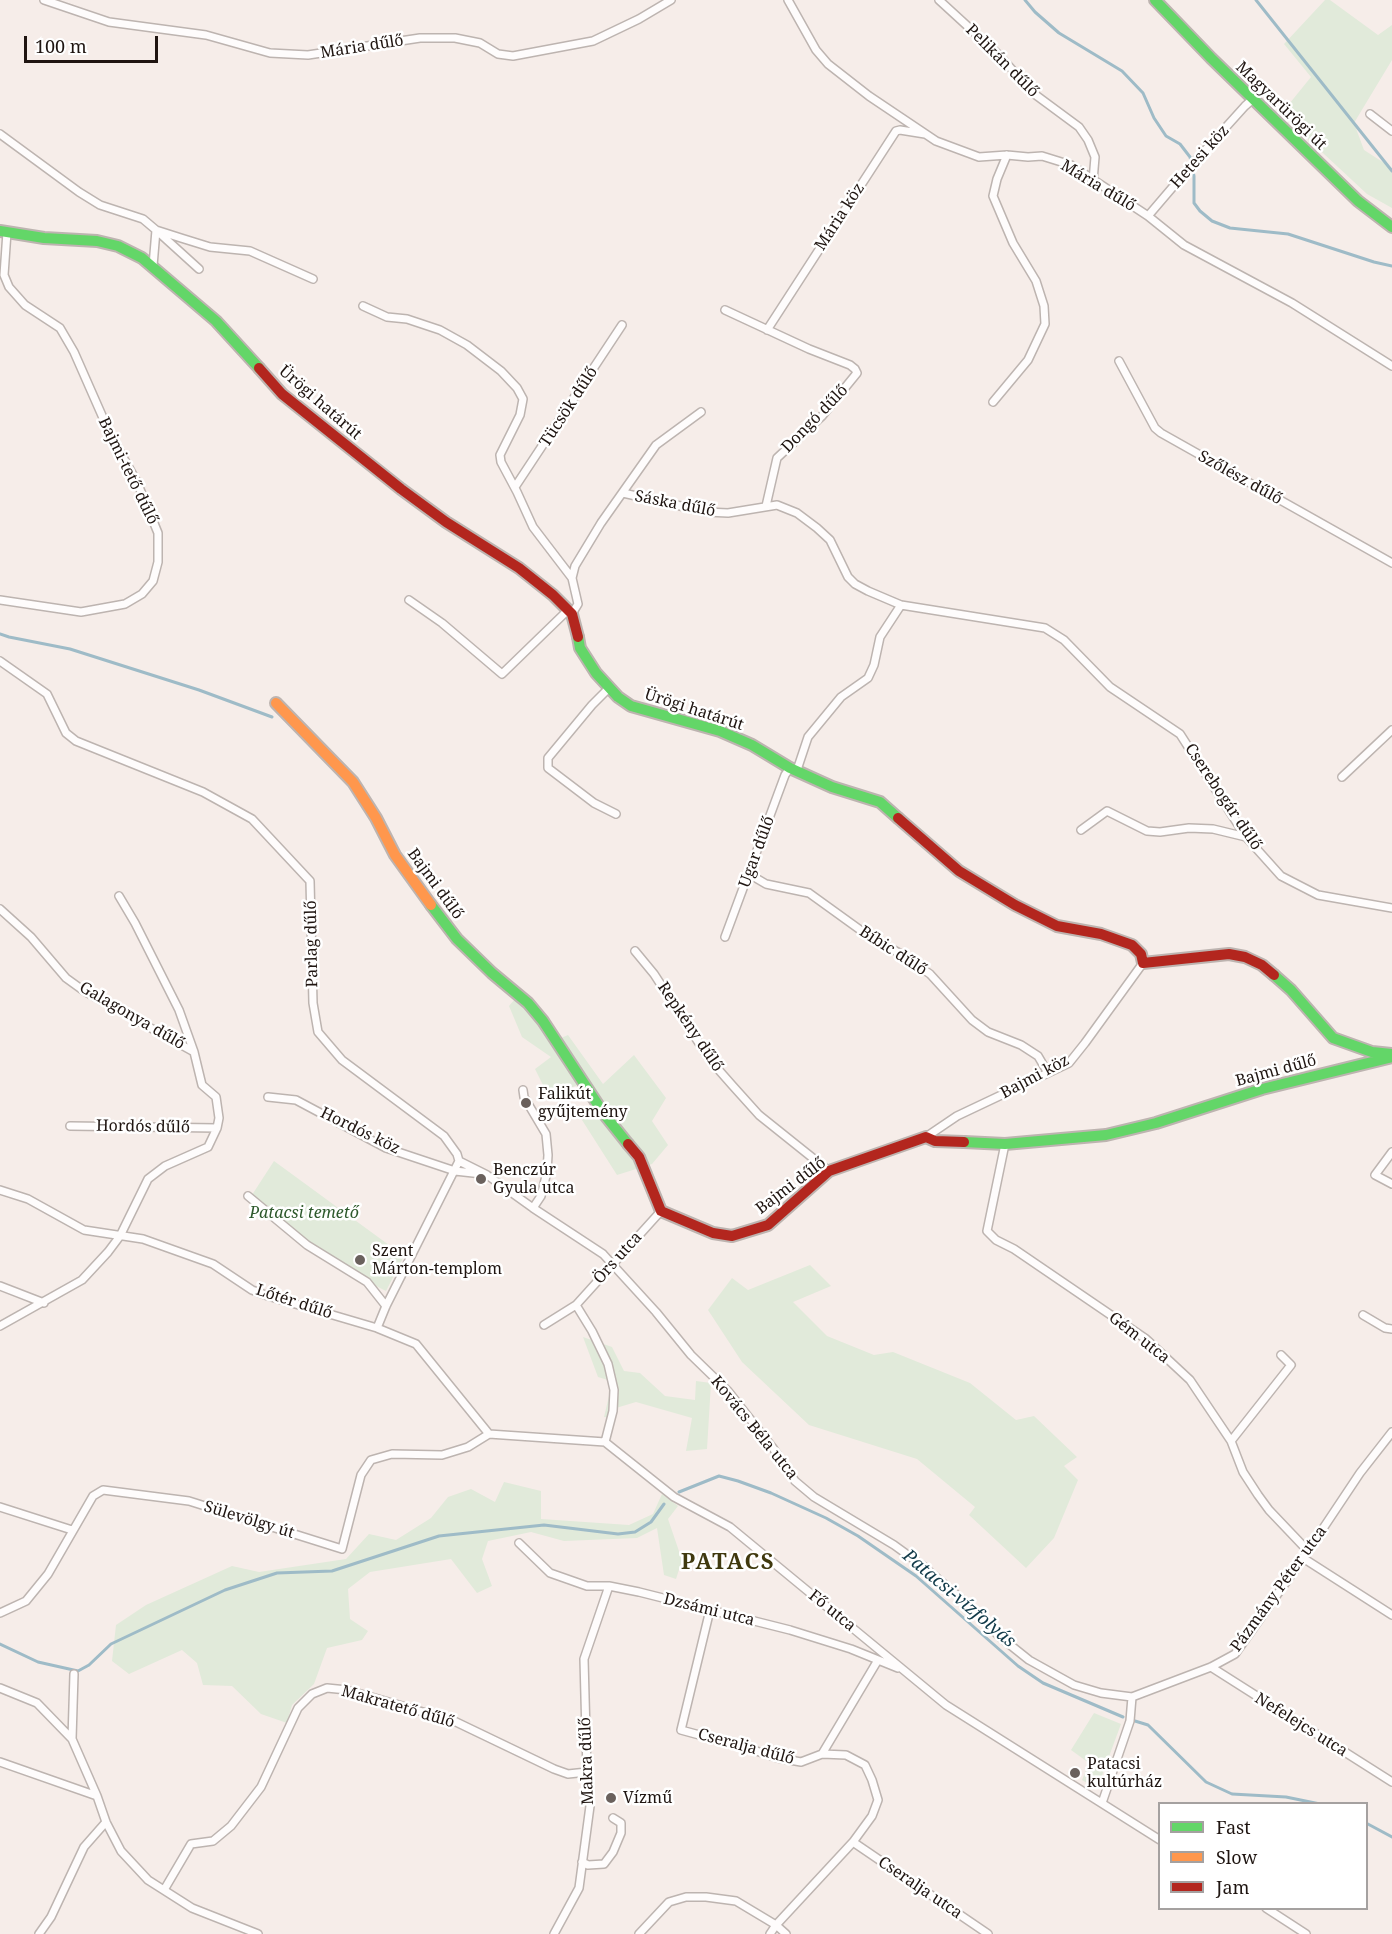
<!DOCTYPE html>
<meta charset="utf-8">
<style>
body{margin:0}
#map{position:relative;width:1392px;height:1934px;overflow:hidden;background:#f6ede9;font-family:"Noto Serif",serif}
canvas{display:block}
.legend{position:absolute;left:1158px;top:1802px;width:210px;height:108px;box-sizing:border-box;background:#fff;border:2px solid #a5a1a0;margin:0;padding:8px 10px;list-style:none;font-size:18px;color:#1f1511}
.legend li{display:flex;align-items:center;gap:12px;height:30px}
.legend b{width:30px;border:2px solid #a5a1a0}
.scale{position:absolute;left:24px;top:36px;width:134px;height:27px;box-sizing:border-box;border:3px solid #1f1511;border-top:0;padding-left:8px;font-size:18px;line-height:21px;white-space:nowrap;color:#1f1511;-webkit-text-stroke:4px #fff;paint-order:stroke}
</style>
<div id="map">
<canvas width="1392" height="1934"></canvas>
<ul class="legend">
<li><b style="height:8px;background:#63d668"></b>Fast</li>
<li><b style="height:8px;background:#ff974d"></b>Slow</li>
<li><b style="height:8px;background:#b3261e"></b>Jam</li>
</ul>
<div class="scale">100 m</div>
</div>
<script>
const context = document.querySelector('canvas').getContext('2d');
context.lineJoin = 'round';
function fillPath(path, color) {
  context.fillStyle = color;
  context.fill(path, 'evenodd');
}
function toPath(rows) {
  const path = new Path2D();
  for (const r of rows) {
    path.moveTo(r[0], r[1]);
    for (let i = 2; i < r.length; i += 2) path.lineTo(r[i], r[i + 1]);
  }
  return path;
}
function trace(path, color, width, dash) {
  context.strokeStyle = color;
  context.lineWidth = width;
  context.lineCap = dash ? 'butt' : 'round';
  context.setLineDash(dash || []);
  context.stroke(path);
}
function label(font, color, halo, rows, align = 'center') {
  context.font = font + ' "Noto Serif",serif';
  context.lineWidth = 5;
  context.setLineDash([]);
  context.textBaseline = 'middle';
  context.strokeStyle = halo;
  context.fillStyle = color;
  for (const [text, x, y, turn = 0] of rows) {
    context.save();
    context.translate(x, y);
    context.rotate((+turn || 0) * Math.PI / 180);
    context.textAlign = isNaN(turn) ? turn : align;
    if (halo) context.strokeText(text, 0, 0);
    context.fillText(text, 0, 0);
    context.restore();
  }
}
fillPath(toPath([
 [1325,0,1330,0,1378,35,1392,25,1392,60,1354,123,1364,150,1392,168,1392,208,1367,194,1281,114,1311,77,1284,44],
 [515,999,561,1038,568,1035,603,1084,634,1055,666,1098,652,1121,668,1145,652,1164,617,1175,582,1120,596,1110,580,1084,549,1097,535,1069,551,1057,522,1037,509,1006],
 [274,1161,404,1256,386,1291,340,1268,250,1198],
 [810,1265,831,1286,793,1302,827,1336,874,1355,893,1352,970,1383,1016,1420,1034,1416,1077,1457,1064,1466,1078,1480,1054,1538,1026,1568,969,1515,975,1507,917,1459,809,1425,742,1362,708,1310,732,1278,748,1290],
 [583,1337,612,1347,624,1371,640,1373,665,1396,695,1400,696,1381,711,1383,707,1449,686,1451,692,1418,636,1402,616,1408,614,1418,604,1417,610,1392,608,1380,598,1377],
 [504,1482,541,1491,541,1519,629,1525,653,1514,662,1494,678,1506,668,1519,682,1560,676,1579,664,1575,657,1528,637,1538,564,1541,531,1532,488,1541,482,1559,492,1586,477,1593,451,1559,370,1572,348,1589,350,1619,368,1631,362,1640,327,1648,314,1684,292,1705,287,1723,261,1714,232,1686,203,1685,197,1663,182,1650,129,1674,112,1661,116,1625,146,1605,232,1566,259,1572,346,1559,369,1534,396,1540,431,1518,448,1497,471,1489,495,1502],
 [1094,1713,1121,1724,1097,1789,1082,1780,1089,1763,1071,1750]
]), '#e1eada');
trace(toPath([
 [1025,0,1035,12,1059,33,1122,71,1143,93,1154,118,1166,136,1180,144,1190,157,1194,176,1194,203,1200,211,1212,221,1230,228,1288,234,1374,262,1392,266],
 [1256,0,1392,171],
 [0,634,9,637,70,649,199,690,272,717],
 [679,1492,719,1476,738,1481,771,1493,826,1518,858,1536,916,1576,1018,1666,1043,1683,1123,1717],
 [0,1644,38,1662,78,1671,89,1665,111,1644,225,1590,277,1573,332,1571,439,1536,544,1525,618,1534,635,1532,651,1522,664,1504],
 [1135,1721,1148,1725,1206,1782,1232,1794,1286,1797,1320,1804],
 [1366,1823,1392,1837]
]), '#9ebbc7', 3);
const street = toPath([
 [44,0,109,22,206,35,270,53,308,55,420,38,455,38,480,43,498,54,513,56,593,41,639,19,671,0],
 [788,0,816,50,828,64,869,96,936,141,979,157,1007,155,1028,157,1042,156,1071,165,1148,216,1184,245,1292,303,1392,366],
 [939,0,999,55,1033,93,1079,127,1088,140,1095,157,1093,181],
 [1370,114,1392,131],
 [0,134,79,192,100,205,143,219,156,230,181,238,210,247,250,251,313,279],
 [1148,216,1189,168,1245,106,1253,99],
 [153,266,156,230,199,269],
 [363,306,387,317,407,319,440,330,467,345,501,371,517,388,523,399,520,415,500,455,501,462,517,492,533,527,572,578,578,604,572,614],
 [725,310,809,349,850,365,855,369,857,373,822,416,777,458,766,506],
 [767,330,896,131,900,130,925,134],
 [1119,361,1155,428,1161,433,1392,563],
 [993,402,1028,360,1045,324,1044,306,1036,281,1013,243,993,196,997,179,1007,155],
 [515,487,622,325],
 [623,493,707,512,728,513,777,505,797,513,817,528,830,540,848,577,855,584,868,591,901,605,1045,628,1064,640,1110,687,1180,734,1246,837,1281,876,1318,895,1392,908],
 [572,578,575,566,601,523,656,445,701,412],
 [0,600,81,612,125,604,142,594,153,581,158,562,158,533,137,482,111,436,74,352,60,328,25,305,9,287,4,275,7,232],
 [409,600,442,623,502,674,567,611],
 [0,661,47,694,66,733,76,741,203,792,252,819,310,881,313,1003,318,1032,342,1060,444,1136,457,1154,459,1161,386,1306,377,1328],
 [609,688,592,705,548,758,548,768,594,803,616,814],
 [797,770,808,737,841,697,868,678,874,665,880,637,901,605],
 [1342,777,1392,730],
 [1081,830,1107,811,1147,831,1160,832,1189,828,1213,829,1246,837],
 [749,874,766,884,809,893,870,937,901,954,930,974,972,1020,988,1032,1021,1045,1038,1056,1048,1073],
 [119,896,135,923,179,1010,194,1052],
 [0,909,31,937,66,978,84,991,194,1052,202,1085,216,1097,219,1118,217,1128,208,1147,165,1166,148,1179,120,1236,108,1252,82,1280,0,1326],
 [725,937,785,775,790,768],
 [635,951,654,974,710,1060,732,1085,759,1115,829,1171],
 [523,1090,524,1097,546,1134,548,1155,547,1172,541,1196,533,1208],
 [268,1097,296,1100,386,1148,455,1171,482,1174],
 [70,1126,217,1128],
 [926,1137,957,1116,1069,1063,1085,1043,1143,963],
 [1005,1144,987,1231,996,1240,1014,1249,1146,1339,1190,1380,1231,1441,1243,1472,1258,1495,1269,1510,1308,1551],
 [1392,1152,1375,1175,1392,1184],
 [459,1161,487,1175,533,1208,603,1254,656,1312,691,1355,728,1391,773,1448,795,1481,814,1497,894,1545,923,1566,972,1608,999,1636,1029,1660,1074,1685,1101,1693,1132,1697,1211,1667,1235,1654,1308,1551,1360,1473,1392,1432],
 [0,1190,28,1199,84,1230,143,1239,213,1264,252,1290,268,1296,377,1328,416,1344,489,1434],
 [248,1196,307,1245,367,1282,386,1306],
 [0,1286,44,1303],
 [576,1305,592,1331,608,1364,614,1390,613,1411,605,1442],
 [1363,1315,1385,1328,1392,1329],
 [544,1325,576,1305,661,1211],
 [489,1434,605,1442,674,1497,730,1527,946,1705,1160,1840],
 [1231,1441,1291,1365,1281,1355],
 [0,1507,72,1530],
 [519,1543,550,1573,587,1586,609,1586,639,1592,790,1630,851,1649,898,1668],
 [1303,1558,1392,1615],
 [710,1610,681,1730,747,1748,778,1758,801,1762,822,1754,846,1755,865,1765,872,1780,878,1800,872,1816,853,1842,776,1925,770,1934],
 [0,1613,26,1601,48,1574,93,1496,103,1490,189,1501,342,1549,361,1475,371,1460,392,1454,442,1455,468,1447,489,1434],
 [1211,1667,1392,1782],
 [74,1674,72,1739,97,1796,106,1822,121,1851,148,1880,192,1908,258,1934],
 [0,1688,37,1703,72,1739],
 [822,1754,878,1660],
 [0,1762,97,1796],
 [1102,1803,1130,1721,1132,1697],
 [853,1842,988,1934],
 [582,1862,588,1865,604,1864,613,1852,621,1833,621,1823,613,1818],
 [164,1890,191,1844,213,1841,231,1826,261,1787,298,1708,312,1694,327,1688,347,1690,454,1721,554,1769,568,1774,587,1772],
 [1266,1908,1306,1934],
 [39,1934,51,1917,84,1847,106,1822],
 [554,1934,579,1888,590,1806,587,1772,584,1659,609,1586],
 [639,1934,669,1902,686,1897,706,1897,736,1901,776,1925,786,1934]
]);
const fast = toPath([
 [1155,0,1211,58,1358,201,1392,227],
 [0,231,44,238,97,241,118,246,142,258,216,321,259,368],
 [578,637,580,648,596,673,618,697,631,706,720,731,752,745,790,768,832,787,880,802,898,818],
 [431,905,457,939,492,973,528,1003,543,1021,604,1114,628,1144],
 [1274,975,1291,990,1333,1038,1372,1052,1392,1054],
 [964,1142,1005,1144,1106,1135,1156,1123,1262,1089,1392,1057]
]);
const slow = toPath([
 [276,703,353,782,376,818,395,855,431,905]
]);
const jam = toPath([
 [259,368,282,394,401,489,446,522,519,568,553,595,572,614,578,637],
 [898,818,959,871,1015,905,1057,926,1101,934,1132,945,1141,954,1143,963,1229,954,1245,957,1262,965,1274,975],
 [628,1144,639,1157,661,1211,713,1233,732,1236,768,1225,829,1171,926,1137,935,1141,964,1142]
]);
trace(street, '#bdb4b0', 10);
trace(fast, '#bdb4b0', 14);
trace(slow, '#bdb4b0', 14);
trace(jam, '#bdb4b0', 14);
trace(street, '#fefcfc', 7);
trace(fast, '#63d668', 10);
trace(slow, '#ff974d', 10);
trace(jam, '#b3261e', 10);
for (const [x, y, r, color] of [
 [526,1103,6,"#6a615d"],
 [481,1179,6,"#6a615d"],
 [360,1260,6,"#6a615d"],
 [1075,1773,6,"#6a615d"],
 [611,1798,6,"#6a615d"]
]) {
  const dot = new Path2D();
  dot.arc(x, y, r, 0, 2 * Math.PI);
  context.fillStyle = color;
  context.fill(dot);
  trace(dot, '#fff', 2);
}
label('16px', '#1f1511', '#fff', [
 ["Mária dűlő",362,47,-9],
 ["Pelikán dűlő",1002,61,45],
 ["Magyarürögi út",1281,106,44],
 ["Hetesi köz",1200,157,-48],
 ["Mária dűlő",1098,186,31],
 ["Mária köz",840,217,-57],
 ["Ürögi határút",320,403,41],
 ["Tücsök dűlő",569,407,-57],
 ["Dongó dűlő",815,419,-46],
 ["Bajmi-tető dűlő",128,471,64],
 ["Szőlész dűlő",1240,478,29],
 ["Sáska dűlő",675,504,11],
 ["Ürögi határút",694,710,18],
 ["Cserebogár dűlő",1223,797,56],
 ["Ugar dűlő",757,852,-70],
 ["Bajmi dűlő",435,884,54],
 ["Parlag dűlő",312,944,-91],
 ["Bíbic dűlő",893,951,33],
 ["Galagonya dűlő",132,1016,30],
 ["Repkény dűlő",690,1027,56],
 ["Bajmi dűlő",1276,1071,-15],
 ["Bajmi köz",1035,1077,-28],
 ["Hordós dűlő",143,1127,1],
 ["Hordós köz",360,1131,26],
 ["Bajmi dűlő",791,1186,-37],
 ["Örs utca",618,1258,-48],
 ["Lőtér dűlő",294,1302,18],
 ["Gém utca",1139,1338,38],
 ["Kovács Béla utca",754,1428,51],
 ["Sülevölgy út",249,1520,17],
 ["Pázmány Péter utca",1279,1589,-54],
 ["Dzsámi utca",709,1610,14],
 ["Fő utca",832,1611,39],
 ["Makratető dűlő",398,1707,16],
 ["Nefelejcs utca",1301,1725,32],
 ["Cseralja dűlő",746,1747,15],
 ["Makra dűlő",587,1761,-92],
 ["Cseralja utca",920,1888,34]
]);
label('16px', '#1f1511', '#fff', [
 ["Falikút",538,1094],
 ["gyűjtemény",538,1112],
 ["Benczúr",493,1170],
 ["Gyula utca",493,1188],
 ["Szent",372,1251],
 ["Márton-templom",372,1269],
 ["Patacsi",1087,1764],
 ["kultúrház",1087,1782],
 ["Vízmű",623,1798]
], 'left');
label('italic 16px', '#2e592c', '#fff', [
 ["Patacsi temető",304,1213]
]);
label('italic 18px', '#103948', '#fff', [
 ["Patacsi-vízfolyás",959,1599,40]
]);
context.letterSpacing = '1.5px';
label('bold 22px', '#40390f', '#fff', [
 ["PATACS",728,1563]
]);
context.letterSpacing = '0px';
</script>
